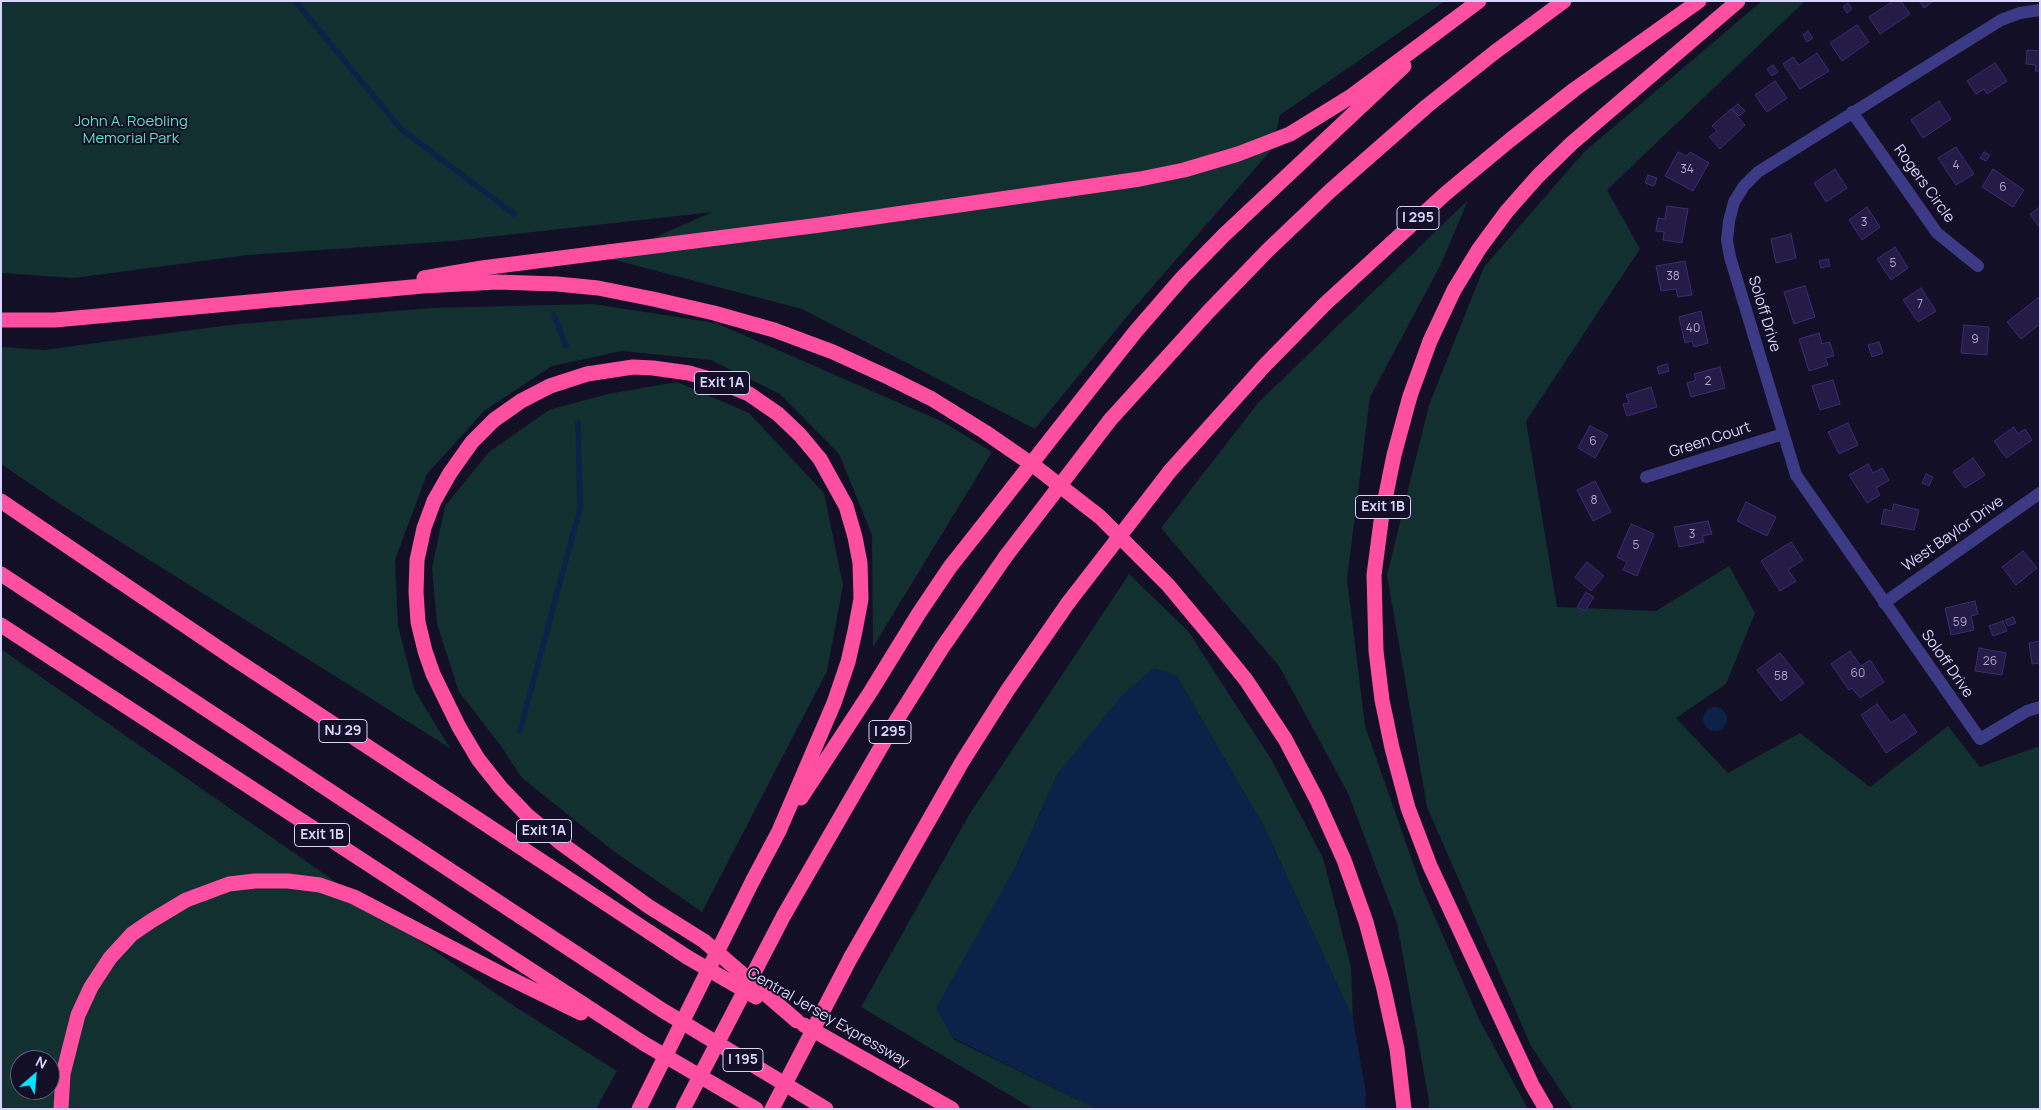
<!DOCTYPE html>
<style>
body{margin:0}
#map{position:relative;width:2041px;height:1110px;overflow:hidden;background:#130f26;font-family:Manrope,sans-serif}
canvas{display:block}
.frame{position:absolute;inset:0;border:2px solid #d9d4ff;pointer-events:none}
.north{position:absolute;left:10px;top:1050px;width:50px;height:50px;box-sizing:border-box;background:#130f26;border:1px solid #625e7d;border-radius:50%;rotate:27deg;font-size:14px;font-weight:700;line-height:20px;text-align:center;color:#d9d4ff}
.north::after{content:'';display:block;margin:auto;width:18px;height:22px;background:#00e5ff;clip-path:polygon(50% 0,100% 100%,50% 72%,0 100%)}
</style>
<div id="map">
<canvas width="2041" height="1110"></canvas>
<div class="frame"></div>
<div class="north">N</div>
</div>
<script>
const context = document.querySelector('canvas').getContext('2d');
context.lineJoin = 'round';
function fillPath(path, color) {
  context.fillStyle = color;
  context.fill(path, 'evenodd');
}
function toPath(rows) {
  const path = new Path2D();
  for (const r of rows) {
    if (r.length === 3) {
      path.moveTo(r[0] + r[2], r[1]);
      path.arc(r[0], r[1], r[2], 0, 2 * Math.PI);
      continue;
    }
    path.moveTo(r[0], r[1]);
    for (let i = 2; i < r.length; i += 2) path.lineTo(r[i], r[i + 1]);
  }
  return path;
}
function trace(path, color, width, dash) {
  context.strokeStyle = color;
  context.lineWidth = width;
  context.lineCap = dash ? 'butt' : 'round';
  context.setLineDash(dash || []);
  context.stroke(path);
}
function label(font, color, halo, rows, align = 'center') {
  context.font = font + ' Manrope,sans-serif';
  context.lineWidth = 4;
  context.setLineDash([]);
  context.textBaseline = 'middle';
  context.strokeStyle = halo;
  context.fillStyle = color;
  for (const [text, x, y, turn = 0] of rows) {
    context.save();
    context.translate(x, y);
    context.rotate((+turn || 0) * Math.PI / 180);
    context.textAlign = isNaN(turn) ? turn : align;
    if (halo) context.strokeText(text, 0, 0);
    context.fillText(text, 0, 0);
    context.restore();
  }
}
fillPath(toPath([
 [1,1,1445,1,1280,115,1272,149,1134,308,1035,429,802,309,607,258,713,212,452,241,248,255,73,278,1,273],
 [1762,1,1805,1,1607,190,1640,249,1526,421,1557,607,1656,611,1729,566,1755,613,1726,684,1676,718,1728,773,1800,733,1870,787,1948,726,1980,767,2040,746,2040,1109,1573,1109,1531,1046,1427,807,1387,575,1429,405,1484,267,1584,152],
 [1468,200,1442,262,1370,397,1347,579,1365,726,1420,883,1480,1021,1528,1109,1429,1109,1429,1101,1397,923,1348,793,1279,666,1161,528,1258,403],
 [593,304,716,323,943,422,992,452,873,647,872,535,839,454,780,394,711,360,622,351,552,366,484,411,427,474,395,560,398,626,415,691,450,748,63,506,1,464,1,347,44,350,229,325,431,308],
 [677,382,749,413,824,493,843,585,827,671,702,912,612,850,522,778,501,746,459,692,437,624,432,568,445,506,489,452,549,410,608,394],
 [1129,574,1188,631,1271,759,1323,858,1351,967,1353,1019,1264,827,1176,675,1058,773,1017,864,953,1039,1097,1109,1033,1109,861,1007,969,815],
 [1,649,514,1006,617,1071,596,1109,1,1109],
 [20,1060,50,1060,50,1090,20,1090]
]), '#12302f');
fillPath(toPath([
 [1154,668,1176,675,1264,827,1353,1019,1366,1093,1365,1109,1097,1109,953,1038,936,1008,1017,864,1058,773,1124,693],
 [1715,719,12]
]), '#0c2248');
trace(toPath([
 [295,1,401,129,514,214],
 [554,315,566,346],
 [520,731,580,508,578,423]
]), '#0c2248', 5.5);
const building = toPath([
 [1893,1,1901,1,1910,14,1880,34,1869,17,1893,1],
 [1919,1,1933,1,1924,8,1919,1],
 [1848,3,1852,9,1847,13,1843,7,1848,3],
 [1857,25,1869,42,1842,61,1830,43,1857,25],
 [1808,31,1813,38,1807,42,1803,35,1808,31],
 [2027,50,2040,51,2040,71,2035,71,2036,65,2026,64,2027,50],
 [1817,53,1829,71,1800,89,1783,64,1793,57,1799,65,1817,53],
 [1995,63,2007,81,1987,94,1984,89,1976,94,1967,81,1995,63],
 [1773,65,1778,72,1772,76,1767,69,1773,65],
 [1775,81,1787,98,1767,112,1755,95,1775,81],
 [1939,101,1951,119,1923,138,1911,120,1939,101],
 [1738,104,1745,111,1739,116,1732,109,1738,104],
 [1731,109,1745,125,1720,149,1709,137,1717,131,1712,126,1731,109],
 [1956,147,1974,174,1956,185,1938,158,1956,147],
 [1678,152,1687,156,1690,152,1709,163,1693,191,1665,176,1678,152],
 [1984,152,1990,155,1986,161,1980,158,1984,152],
 [1835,169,1847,188,1826,202,1814,183,1835,169],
 [1993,169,2024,190,2013,207,1982,187,1993,169],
 [1648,175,1657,178,1654,186,1645,183,1648,175],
 [1667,206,1688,209,1682,243,1663,240,1664,232,1656,231,1658,218,1665,219,1667,206],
 [1867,207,1880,227,1862,240,1849,220,1867,207],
 [2040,207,2040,228,2030,214,2040,207],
 [1791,234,1796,258,1776,263,1771,239,1791,234],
 [1895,247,1908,268,1891,280,1877,259,1895,247],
 [1828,259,1830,266,1821,268,1819,261,1828,259],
 [1685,261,1692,295,1678,297,1676,289,1661,291,1656,266,1685,261],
 [1805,286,1815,317,1794,324,1784,292,1805,286],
 [1921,288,1936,311,1918,322,1903,300,1921,288],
 [2038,298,2040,301,2040,324,2021,339,2007,322,2038,298],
 [1701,311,1708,343,1694,347,1692,341,1685,343,1679,317,1701,311],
 [1964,325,1989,327,1987,355,1961,353,1964,325],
 [1819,333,1822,344,1830,342,1834,356,1825,358,1828,365,1809,371,1799,339,1819,333],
 [1879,342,1883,353,1872,357,1868,345,1879,342],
 [1667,364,1669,371,1659,374,1657,367,1667,364],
 [1720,367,1725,388,1691,397,1687,383,1696,380,1694,374,1720,367],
 [1833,380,1840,404,1820,410,1812,386,1833,380],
 [1651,387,1657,407,1627,416,1623,404,1629,403,1626,395,1651,387],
 [1848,423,1858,445,1839,454,1828,432,1848,423],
 [1590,426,1608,435,1595,458,1578,448,1590,426],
 [2014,427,2018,434,2025,429,2032,440,2006,458,1994,441,2014,427],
 [1973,458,1985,475,1965,488,1953,472,1973,458],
 [1868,464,1873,473,1882,468,1889,480,1876,488,1880,495,1867,503,1849,475,1868,464],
 [1926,474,1933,477,1929,486,1922,483,1926,474],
 [1595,481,1611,512,1593,521,1577,490,1595,481],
 [1746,502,1776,517,1767,536,1737,521,1746,502],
 [1894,504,1919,510,1914,530,1881,524,1884,509,1892,511,1894,504],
 [1708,521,1712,534,1702,536,1704,542,1679,547,1674,527,1708,521],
 [1631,524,1654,534,1637,576,1623,570,1627,562,1617,557,1631,524],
 [1791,542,1803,560,1788,570,1796,581,1780,591,1761,561,1791,542],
 [2023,551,2037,568,2016,585,2002,567,2023,551],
 [1587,562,1604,576,1591,591,1575,577,1587,562],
 [1586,592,1594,597,1585,611,1577,607,1586,592],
 [1975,601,1978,614,1971,616,1974,630,1951,635,1945,608,1975,601],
 [2013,617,2016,623,2008,626,2005,620,2013,617],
 [2003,621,2007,631,1993,636,1989,626,2003,621],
 [2040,641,2040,663,2032,664,2029,643,2040,641],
 [1979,648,2006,653,2002,675,1975,671,1979,648],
 [1850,651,1861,666,1870,660,1884,682,1860,698,1852,688,1849,690,1831,664,1850,651],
 [1780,653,1804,683,1781,701,1757,670,1780,653],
 [1877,704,1891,723,1904,714,1917,732,1886,753,1861,715,1877,704]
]);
fillPath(building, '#241b47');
trace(building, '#3b2d73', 1);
trace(toPath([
 [2040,10,2020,13,2001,20,1758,172,1744,186,1734,202,1729,221,1727,240,1730,257,1796,475,1980,739,2027,711,2040,707],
 [1852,112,1937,233,1978,266],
 [1646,477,1783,434],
 [1884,603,2040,493]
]), '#3d3a85', 12);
trace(toPath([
 [424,278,482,268,820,225,1140,179,1184,170,1238,154,1290,134,1350,97,1479,1],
 [1,320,55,320,423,286,497,282,557,284,598,288,653,299,714,313,774,330,833,352,890,378,932,399,985,432,1037,468,1100,517,1168,585,1213,639,1246,680,1285,739,1317,800,1344,860,1366,922,1383,985,1397,1049,1404,1109],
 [1086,394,1136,331,1182,278,1224,235,1404,66],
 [1110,420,1208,312,1268,250,1330,191,1427,106,1495,52,1564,1],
 [1170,471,1265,365,1326,303,1445,194,1510,140,1575,89,1699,1],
 [1,501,233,658,540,860,687,957,756,997],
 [1,574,662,1010,826,1109],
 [1,625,643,1043,756,1109],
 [801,798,871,691,919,613,950,567,980,529],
 [753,880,779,831,834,703,848,662,855,631,861,599,860,563,855,537,846,506,820,459,800,435,778,414,749,394,720,382,689,373,653,368,633,367,587,374,550,386,521,401,494,420,472,442,450,473,434,501,424,528,417,560,416,592,418,622,425,651,433,674,459,727,478,759,501,788,527,815,562,844,648,906,704,941,797,1021],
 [784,915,896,721,942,648,1006,556],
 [851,957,962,762,1007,691,1068,603],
 [804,1025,952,1109],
 [61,1109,63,1074,78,1015,91,987,110,958,132,934,151,921,186,900,229,884,255,881,288,881,320,885,354,897,503,975,581,1013],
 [1546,1109,1532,1085,1430,866,1408,808,1392,748,1382,700,1376,651,1374,575,1382,514,1394,455,1410,396,1430,341,1454,290,1479,249,1507,211,1538,176,1572,143,1738,1]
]), '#ff4fa3', 15);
trace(toPath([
 [980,529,1086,394],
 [1006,556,1110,420],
 [1068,603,1170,471],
 [639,1109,753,880],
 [683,1109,784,915],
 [772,1109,851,957]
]), '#ff4fa3', 15);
label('12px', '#aca6d1', null, [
 ["4",1956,166],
 ["34",1687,170],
 ["6",2003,188],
 ["3",1864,223],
 ["5",1893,264],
 ["38",1673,277],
 ["7",1920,305],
 ["40",1693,329],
 ["9",1975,340],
 ["2",1708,382],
 ["6",1593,442],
 ["8",1594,501],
 ["3",1692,535],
 ["5",1636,546],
 ["59",1960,623],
 ["26",1990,662],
 ["60",1858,674],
 ["58",1781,677]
]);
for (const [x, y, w] of [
 [1418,218,42],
 [722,383,55],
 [1383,507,55],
 [343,731,48],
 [890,732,42],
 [544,831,55],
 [322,835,55],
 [743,1060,40]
]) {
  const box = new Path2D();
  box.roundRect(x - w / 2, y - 11.5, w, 23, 4);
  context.fillStyle = '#130f26';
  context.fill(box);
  trace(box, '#d9d4ff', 1);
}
label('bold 14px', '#d9d4ff', null, [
 ["I 295",1418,218],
 ["Exit 1A",722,383],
 ["Exit 1B",1383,507],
 ["NJ 29",343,731],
 ["I 295",890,732],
 ["Exit 1A",544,831],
 ["Exit 1B",322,835],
 ["I 195",743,1060]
]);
label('15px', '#5fe0c0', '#130f26', [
 ["John A. Roebling",131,122],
 ["Memorial Park",131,139]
]);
label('15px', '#d9d4ff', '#130f26', [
 ["Rogers Circle",1924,184,54],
 ["Soloff Drive",1764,314,73],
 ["Green Court",1710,440,-18],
 ["West Baylor Drive",1953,534,-35],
 ["Soloff Drive",1947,664,55],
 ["Central Jersey Expressway",828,1018,30]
]);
</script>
